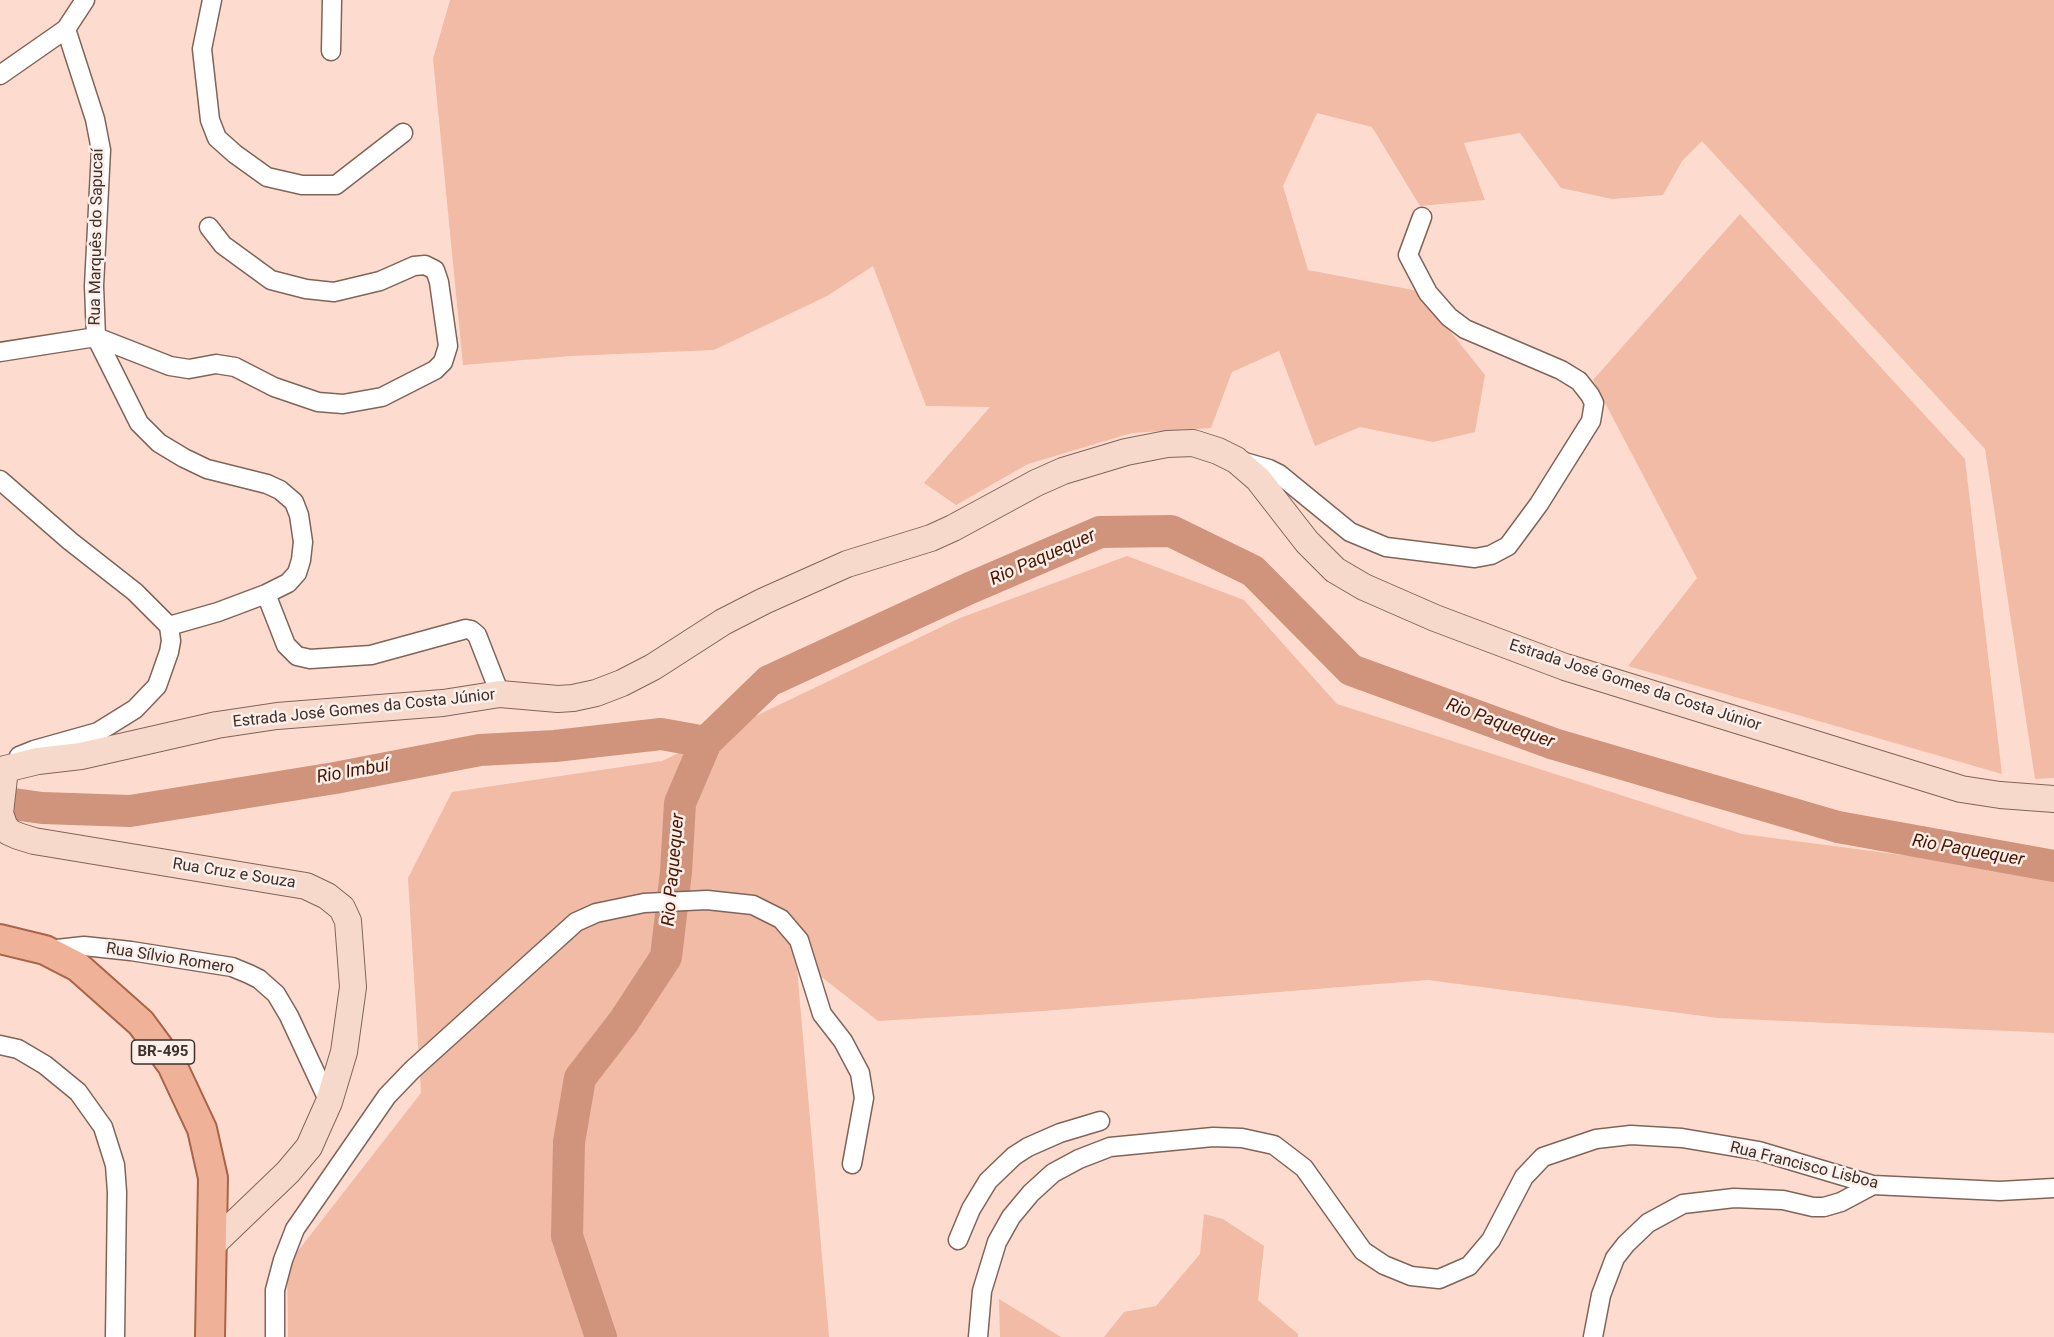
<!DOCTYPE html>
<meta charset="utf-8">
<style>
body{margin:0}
canvas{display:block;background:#fddccf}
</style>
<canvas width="2054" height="1337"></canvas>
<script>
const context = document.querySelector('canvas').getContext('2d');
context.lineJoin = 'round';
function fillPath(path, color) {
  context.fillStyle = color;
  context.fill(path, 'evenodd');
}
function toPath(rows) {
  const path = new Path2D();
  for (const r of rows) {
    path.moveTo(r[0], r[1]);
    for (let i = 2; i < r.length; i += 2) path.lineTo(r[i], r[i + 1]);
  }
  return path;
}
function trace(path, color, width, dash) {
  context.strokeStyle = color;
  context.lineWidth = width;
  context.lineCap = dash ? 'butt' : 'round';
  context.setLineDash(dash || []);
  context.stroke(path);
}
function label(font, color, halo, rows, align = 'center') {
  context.font = font + ' Roboto,sans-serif';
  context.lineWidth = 5;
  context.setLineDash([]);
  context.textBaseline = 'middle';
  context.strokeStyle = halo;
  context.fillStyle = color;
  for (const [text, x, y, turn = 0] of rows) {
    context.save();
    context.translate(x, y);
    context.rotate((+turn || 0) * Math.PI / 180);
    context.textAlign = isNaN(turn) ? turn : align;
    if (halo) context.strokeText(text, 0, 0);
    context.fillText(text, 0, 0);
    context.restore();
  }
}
fillPath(toPath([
 [450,0,2054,0,2054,778,2035,779,1985,449,1702,141,1682,161,1663,195,1612,199,1561,188,1520,133,1464,143,1485,200,1420,206,1372,127,1317,113,1283,186,1308,270,1418,291,1485,375,1475,432,1433,442,1360,427,1315,446,1279,351,1232,372,1211,428,1132,433,1028,464,956,505,924,483,990,407,926,406,873,266,827,296,714,350,571,356,463,365,433,59],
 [1740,214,1965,459,2002,774,1628,666,1697,578,1593,380],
 [1127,556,1244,600,1337,704,1742,834,2054,875,2054,1033,1718,1018,1428,980,1043,1011,878,1021,796,957,829,1337,288,1337,287,1265,421,1093,408,878,452,792,662,761,960,618],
 [1204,1214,1223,1219,1264,1246,1258,1300,1298,1334,1298,1337,1104,1337,1124,1312,1156,1306,1200,1254],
 [999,1299,1061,1337,1000,1337]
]), '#f1bba6');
trace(toPath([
 [0,802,42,808,130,811,335,778,480,750,555,746,661,734,706,742],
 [601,1337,567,1236,569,1142,580,1078,624,1021,666,957,676,872,680,803,706,742,769,681,970,588,1100,532,1171,531,1253,571,1351,670,1554,744,1838,827,2054,866]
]), '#d0947c', 32);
const street = toPath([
 [212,0,202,49,210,120,217,138,235,154,267,177,302,185,336,185,403,133],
 [66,29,95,119,101,150,94,286,96,337,139,423,159,443,184,458,207,469,267,484,280,490,294,502,299,515,303,542,301,560,297,573,288,583,266,594,218,612,169,626],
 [331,51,332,0],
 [0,75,66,29,85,0],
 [0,352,96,337,170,366,189,369,216,364,235,367,274,387,318,402,343,404,382,397,435,370,443,362,448,346,439,282,435,270,425,265,414,266,380,281,334,292,306,289,271,280,223,245,209,227],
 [1241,461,1269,469,1279,474,1350,532,1386,547,1475,558,1491,555,1508,546,1539,504,1591,421,1594,403,1590,395,1579,381,1561,370,1465,329,1449,317,1428,293,1408,255,1422,217],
 [0,480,70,541,135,592,169,626],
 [266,594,286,645,297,656,310,659,371,655,466,629,471,630,477,635,500,694],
 [19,756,34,750,98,732,135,709,157,686,169,652,171,641,169,626],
 [48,950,84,946,131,951,232,967,249,974,259,979,276,994,289,1016,329,1102],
 [0,1045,18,1049,45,1065,78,1092,103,1127,115,1165,117,1192,115,1337],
 [958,1240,971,1209,988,1181,1014,1156,1028,1147,1060,1133,1100,1121],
 [275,1337,275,1290,283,1260,295,1229,387,1096,412,1070,576,922,596,913,644,903,707,900,753,905,781,919,799,940,822,1014,843,1041,860,1073,864,1098,852,1164],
 [978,1337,982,1291,997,1242,1011,1217,1031,1193,1053,1173,1079,1159,1110,1147,1213,1137,1242,1138,1274,1145,1304,1168,1363,1251,1384,1265,1411,1276,1439,1279,1469,1266,1491,1240,1524,1177,1543,1157,1596,1139,1631,1135,1682,1138,1759,1151,1873,1185,2000,1191,2054,1188],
 [1593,1337,1601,1295,1615,1258,1626,1244,1648,1223,1683,1204,1734,1198,1783,1200,1813,1207,1824,1207,1841,1202,1873,1185]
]);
const secondary = toPath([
 [5,769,38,761,81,756,217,725,277,716,443,703,500,694,558,699,573,698,596,693,622,683,653,667,723,622,764,601,847,564,931,538,953,528,1036,483,1063,471,1126,452,1167,444,1193,443,1218,451,1236,460,1258,479,1307,542,1335,570,1364,587,1435,618,1565,667,1961,789,2000,795,2054,799],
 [5,769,0,813,4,825,9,832,18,836,34,841,306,886,327,896,342,908,348,921,353,987,344,1052,329,1102,309,1147,288,1172,211,1246]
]);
const primary = toPath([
 [0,939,45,950,78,967,141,1023,172,1065,202,1129,213,1178,210,1337]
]);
trace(street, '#816459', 21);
trace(secondary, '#816459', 28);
trace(primary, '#aa6346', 32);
trace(street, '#fff', 18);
trace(secondary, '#f7d9cc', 26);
trace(primary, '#efb299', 28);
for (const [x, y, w] of [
 [163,1052,63]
]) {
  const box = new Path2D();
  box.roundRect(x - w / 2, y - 12, w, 24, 4.5);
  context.fillStyle = '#fceee9';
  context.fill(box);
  trace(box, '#3d302b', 1.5);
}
label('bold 15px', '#3d302b', null, [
 ["BR-495",163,1052]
]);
label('16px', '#3d302b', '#fceee9', [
 ["Rua Marquês do Sapucaí",97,237,-89],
 ["Estrada José Gomes da Costa Júnior",1635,686,18],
 ["Estrada José Gomes da Costa Júnior",364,709,-6],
 ["Rua Cruz e Souza",234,874,9],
 ["Rua Sílvio Romero",170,959,9],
 ["Rua Francisco Lisboa",1804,1166,14]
]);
label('italic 18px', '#4b1600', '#fceee9', [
 ["Rio Paquequer",1043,558,-24],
 ["Rio Paquequer",1500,724,20],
 ["Rio Imbuí",353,772,-10],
 ["Rio Paquequer",1968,851,10],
 ["Rio Paquequer",674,870,-85]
]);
</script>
